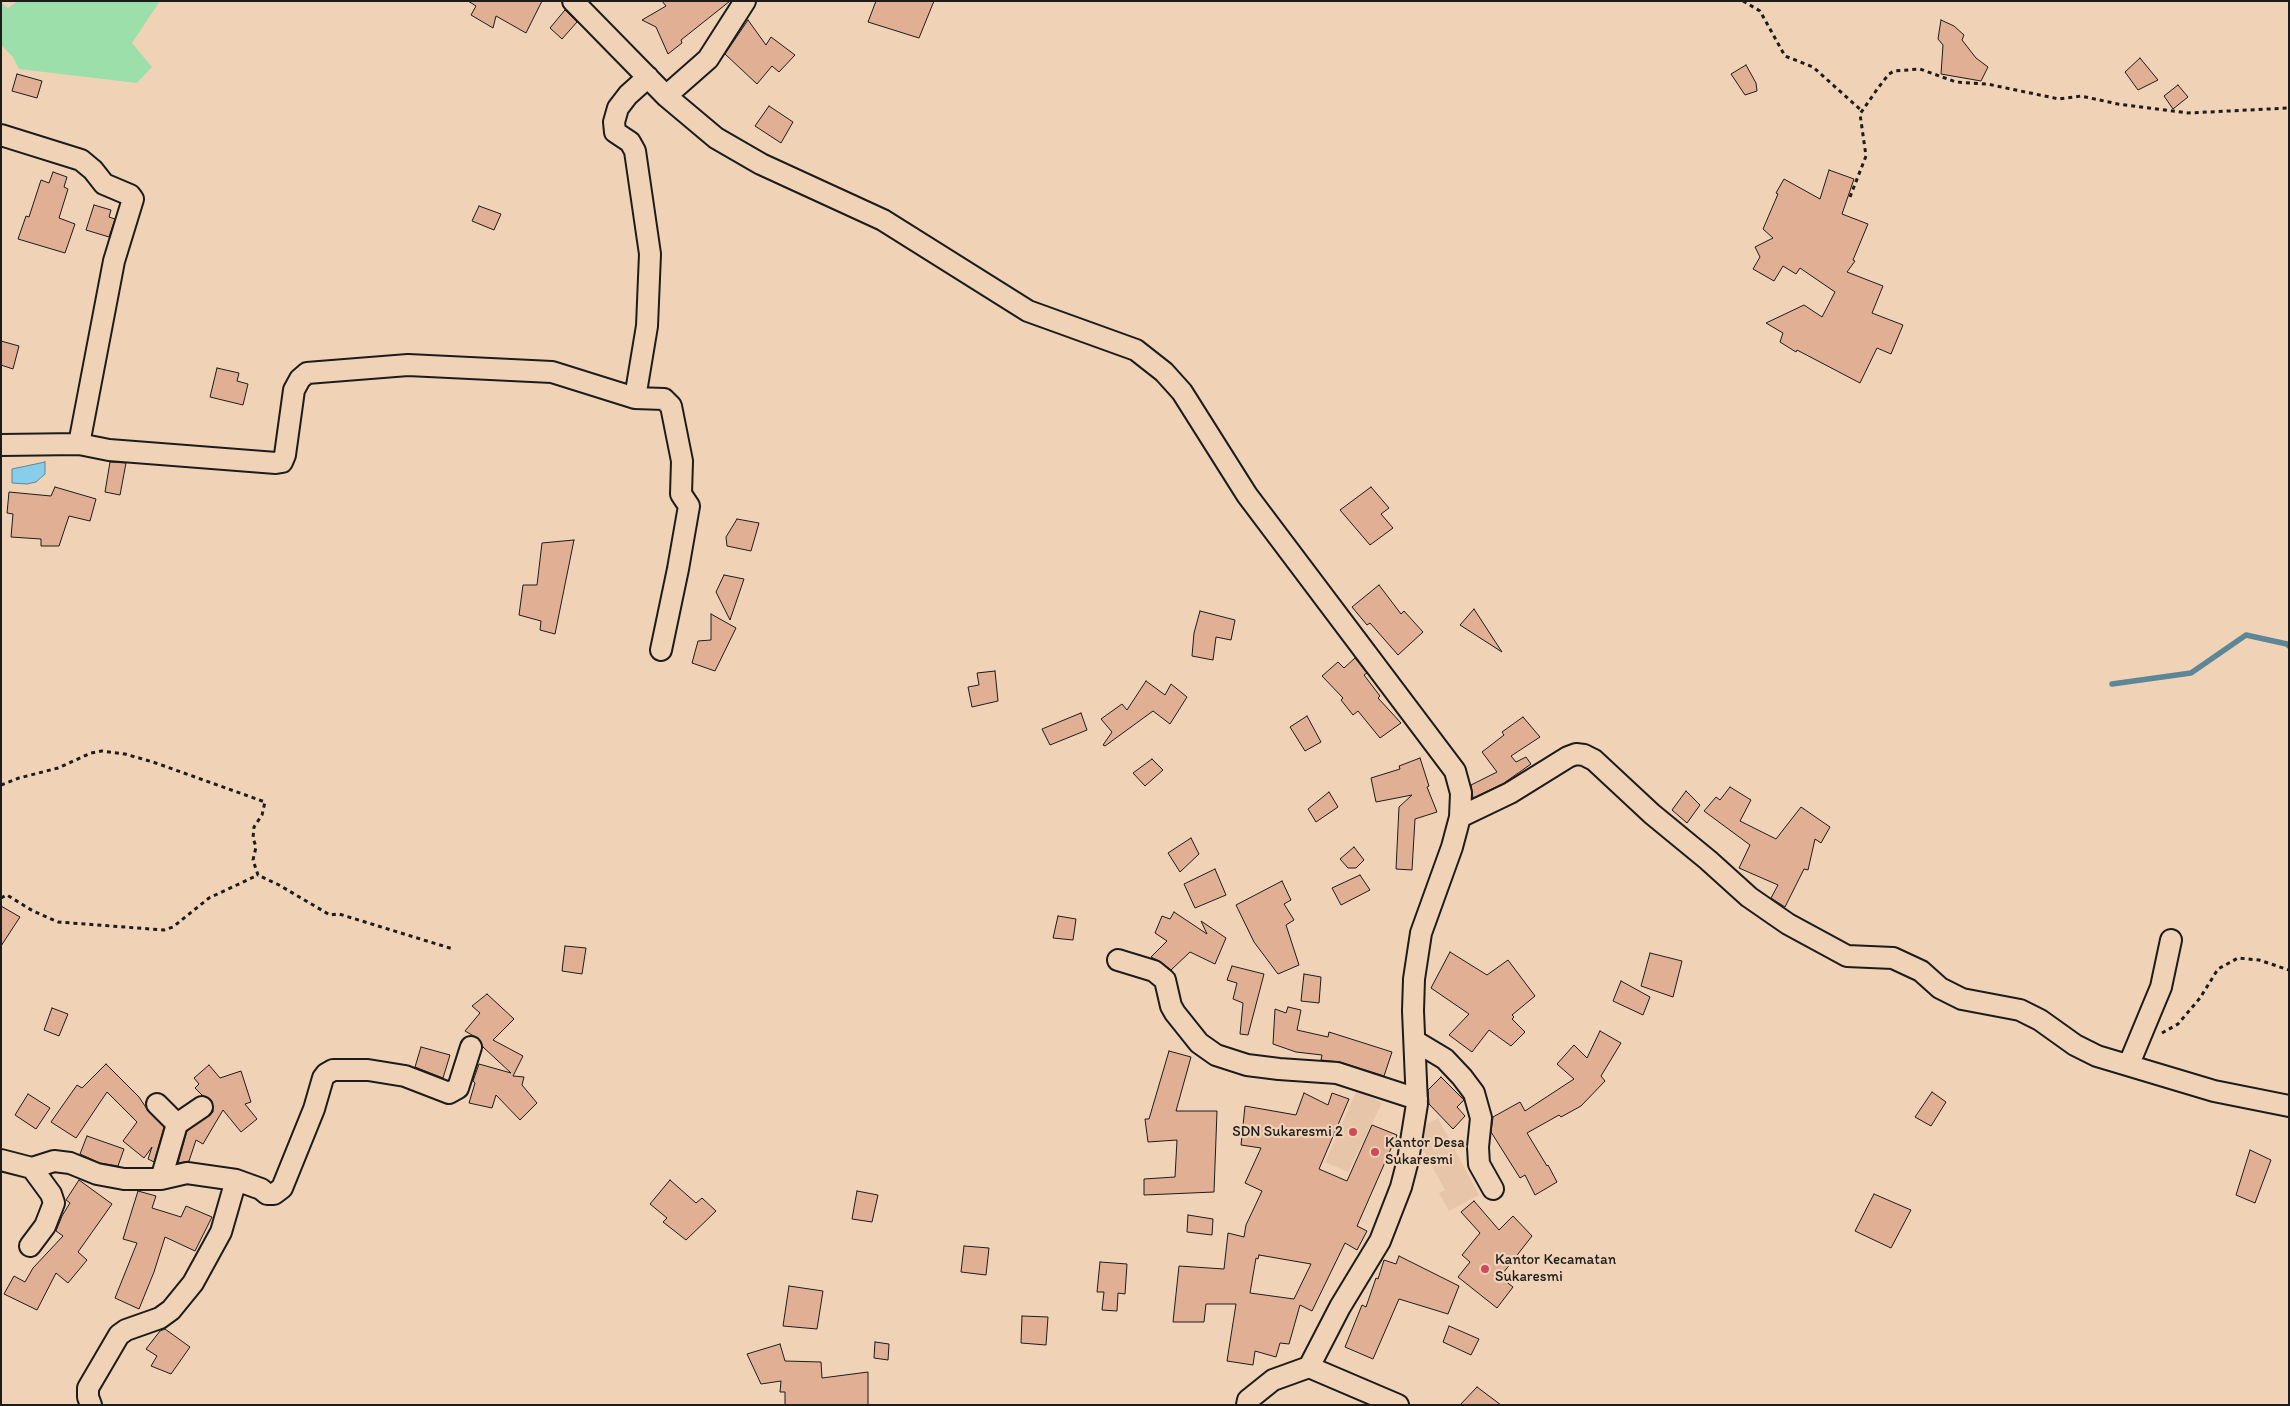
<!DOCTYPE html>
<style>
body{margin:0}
#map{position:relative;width:2290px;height:1406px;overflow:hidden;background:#f0d3b7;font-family:Itim,sans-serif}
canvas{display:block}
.frame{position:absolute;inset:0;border:2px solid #1c1c1c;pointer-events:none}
</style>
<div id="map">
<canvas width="2290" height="1406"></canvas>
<div class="frame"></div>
</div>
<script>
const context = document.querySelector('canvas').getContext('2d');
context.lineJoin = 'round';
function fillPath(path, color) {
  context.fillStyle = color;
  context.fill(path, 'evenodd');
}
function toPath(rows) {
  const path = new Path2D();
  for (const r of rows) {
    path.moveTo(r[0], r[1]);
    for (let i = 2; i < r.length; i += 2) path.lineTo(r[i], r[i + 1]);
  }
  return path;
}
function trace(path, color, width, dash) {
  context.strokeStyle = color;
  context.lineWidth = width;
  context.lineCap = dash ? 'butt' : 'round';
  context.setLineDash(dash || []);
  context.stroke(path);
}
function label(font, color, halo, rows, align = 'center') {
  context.font = font + ' Itim,sans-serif';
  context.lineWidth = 4.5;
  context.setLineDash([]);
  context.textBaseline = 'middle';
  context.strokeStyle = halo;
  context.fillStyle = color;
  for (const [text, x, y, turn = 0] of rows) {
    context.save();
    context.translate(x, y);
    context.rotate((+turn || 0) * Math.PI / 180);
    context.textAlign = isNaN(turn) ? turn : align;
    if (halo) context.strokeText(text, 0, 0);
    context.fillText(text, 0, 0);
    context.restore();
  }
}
fillPath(toPath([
 [1357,1090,1382,1103,1348,1172,1325,1162],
 [1438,1118,1479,1195,1449,1211,1439,1193,1445,1190,1413,1131]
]), '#e7c5a9');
fillPath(toPath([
 [18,1,160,1,132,43,152,67,137,83,19,69,13,57,1,45,1,3,8,8]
]), '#9cdfaa');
const water = toPath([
 [45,462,45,474,36,482,27,484,12,483,12,469,45,462]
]);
fillPath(water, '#88cde9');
trace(water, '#5d8697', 1);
trace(toPath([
 [2112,684,2191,673,2246,635,2287,644,2289,646]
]), '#5d8697', 5.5);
const building = toPath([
 [468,1,542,1,526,33,496,16,493,28,471,15,476,6,468,1],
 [662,1,730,1,681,40,682,43,668,54,656,27,642,20,666,6,662,1],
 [876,1,934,1,919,38,868,22,876,1],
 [565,10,577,22,562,39,550,28,565,10],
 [748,20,766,45,771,37,795,55,779,72,772,66,757,84,725,54,748,20],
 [1941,20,1954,26,1964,35,1962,40,1976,58,1988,67,1981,81,1941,74,1943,45,1938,39,1941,20],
 [2140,58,2158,80,2138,90,2125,72,2140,58],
 [1746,65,1756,83,1757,91,1745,95,1731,74,1746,65],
 [17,74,42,81,37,98,12,91,17,74],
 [2178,85,2188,97,2173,109,2164,96,2178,85],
 [769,106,793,122,781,143,755,126,769,106],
 [1829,170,1854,179,1842,214,1868,224,1853,260,1855,261,1847,272,1883,286,1872,313,1903,325,1891,354,1877,348,1860,383,1797,350,1796,352,1780,342,1783,333,1766,323,1804,305,1822,317,1835,292,1800,268,1796,274,1783,266,1774,281,1753,269,1760,257,1755,247,1773,238,1763,229,1778,194,1776,193,1784,179,1820,199,1829,170],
 [53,172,67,177,64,187,68,189,59,218,75,224,65,253,18,239,26,216,29,217,41,180,49,183,53,172],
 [94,205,111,210,109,217,115,219,109,237,86,230,94,205],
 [479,206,501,214,494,230,472,221,479,206],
 [1,341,19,346,13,369,1,365,1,341],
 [217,368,239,373,237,381,248,384,243,405,210,397,217,368],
 [110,462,126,463,120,495,105,492,110,462],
 [55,487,96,499,90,521,69,516,59,546,41,546,41,539,11,537,13,514,7,513,9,492,51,496,55,487],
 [1371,487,1389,508,1381,514,1393,528,1370,545,1340,510,1371,487],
 [737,519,759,523,751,551,727,546,726,537,737,519],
 [574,540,555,634,540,630,541,621,519,615,523,585,537,585,542,543,574,540],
 [724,575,744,579,730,620,716,592,724,575],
 [1379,585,1401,614,1404,611,1423,632,1398,655,1370,623,1367,625,1352,607,1379,585],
 [1474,609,1502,652,1460,625,1474,609],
 [1200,611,1235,620,1231,640,1216,637,1213,660,1192,656,1194,633,1200,611],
 [711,614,736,628,715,671,692,663,698,641,711,640,711,614],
 [1355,658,1367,673,1364,675,1380,696,1378,698,1401,723,1380,738,1358,711,1353,715,1341,700,1343,698,1322,676,1338,662,1344,668,1355,658],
 [995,671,998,701,972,707,968,687,979,685,977,673,995,671],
 [1146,681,1165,695,1171,684,1187,697,1170,724,1153,711,1105,746,1103,745,1112,732,1101,719,1122,704,1127,710,1146,681],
 [1081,713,1087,730,1050,745,1042,729,1081,713],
 [1307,716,1321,742,1305,751,1290,727,1307,716],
 [1523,717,1540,737,1511,756,1516,762,1526,757,1531,764,1504,783,1473,798,1471,785,1497,772,1482,752,1504,735,1502,732,1523,717],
 [1420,758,1429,786,1427,787,1437,812,1415,819,1412,870,1396,869,1399,807,1412,795,1376,802,1371,778,1400,769,1399,766,1420,758],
 [1152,759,1163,770,1145,786,1133,773,1152,759],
 [1730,787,1751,800,1740,821,1776,839,1801,807,1830,827,1821,843,1815,839,1808,870,1804,869,1785,907,1771,898,1778,885,1739,868,1750,845,1704,811,1716,797,1720,800,1730,787],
 [1686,791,1700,805,1687,823,1672,810,1686,791],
 [1329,792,1338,807,1316,822,1308,809,1329,792],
 [1191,838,1199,854,1180,872,1168,853,1191,838],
 [1354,847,1364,860,1356,868,1348,868,1340,859,1354,847],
 [1215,869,1226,895,1195,908,1184,884,1215,869],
 [1360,875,1370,890,1341,905,1332,888,1360,875],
 [1282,881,1291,900,1284,904,1294,920,1286,925,1299,965,1278,974,1254,942,1236,905,1282,881],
 [1,906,20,917,1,946,1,906],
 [1174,912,1207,934,1201,921,1226,938,1215,964,1190,952,1171,970,1161,962,1151,957,1167,941,1155,933,1162,916,1170,919,1174,912],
 [1058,916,1076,919,1073,940,1053,938,1058,916],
 [565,946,586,948,582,974,562,971,565,946],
 [1450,952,1487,975,1508,960,1535,996,1512,1015,1514,1017,1512,1019,1525,1032,1511,1046,1489,1030,1472,1052,1449,1035,1469,1014,1431,988,1450,952],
 [1650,953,1682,961,1673,997,1641,986,1650,953],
 [1232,966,1264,974,1248,1035,1240,1034,1243,1003,1233,999,1237,983,1227,980,1232,966],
 [1304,974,1321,977,1319,1003,1301,1001,1304,974],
 [1621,981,1650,997,1643,1015,1613,1001,1621,981],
 [487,994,514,1019,493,1040,523,1056,513,1076,524,1077,522,1085,537,1103,520,1120,496,1095,492,1108,469,1103,475,1083,473,1081,479,1064,511,1073,483,1047,479,1039,465,1031,480,1013,472,1006,487,994],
 [1288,1007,1301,1010,1297,1030,1328,1037,1329,1032,1392,1052,1384,1076,1340,1062,1321,1060,1322,1055,1296,1052,1273,1044,1275,1009,1286,1013,1288,1007],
 [52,1008,68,1014,59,1036,44,1030,52,1008],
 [1600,1031,1621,1043,1601,1076,1605,1081,1581,1106,1561,1117,1559,1115,1527,1133,1547,1166,1548,1165,1557,1182,1535,1195,1525,1175,1520,1178,1491,1132,1493,1117,1520,1102,1525,1111,1574,1079,1557,1064,1574,1045,1587,1058,1600,1031],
 [421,1047,450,1055,443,1078,415,1067,421,1047],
 [1169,1051,1191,1057,1176,1111,1217,1111,1214,1192,1144,1195,1144,1179,1175,1177,1177,1140,1148,1142,1145,1119,1149,1119,1169,1051],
 [106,1064,139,1097,149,1112,164,1127,154,1162,148,1159,152,1147,144,1158,123,1141,137,1122,107,1092,76,1138,51,1122,77,1085,82,1088,106,1064],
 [209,1065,220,1078,241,1071,251,1102,245,1104,257,1119,241,1132,223,1110,203,1144,196,1140,189,1161,178,1163,187,1131,213,1112,212,1101,202,1095,195,1088,199,1084,194,1078,209,1065],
 [1441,1077,1464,1100,1457,1107,1465,1116,1453,1129,1429,1104,1428,1090,1441,1077],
 [1932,1092,1946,1102,1931,1126,1915,1117,1932,1092],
 [1304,1093,1328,1105,1332,1093,1349,1099,1319,1169,1347,1181,1372,1125,1397,1135,1357,1226,1367,1231,1357,1250,1345,1243,1312,1311,1300,1305,1289,1344,1280,1343,1276,1357,1255,1351,1253,1365,1227,1361,1236,1304,1206,1304,1204,1322,1173,1322,1179,1266,1224,1269,1228,1233,1244,1237,1246,1225,1262,1191,1245,1183,1261,1148,1241,1145,1245,1106,1296,1115,1304,1093],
 [1259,1255,1311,1264,1294,1299,1250,1293,1256,1258,1258,1259,1259,1255],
 [28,1094,50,1108,36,1129,15,1115,28,1094],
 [87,1136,124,1149,118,1166,100,1163,80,1154,87,1136],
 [2250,1150,2271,1160,2255,1203,2236,1195,2250,1150],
 [79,1180,112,1204,78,1252,87,1260,68,1283,56,1273,37,1310,4,1294,14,1276,25,1282,33,1268,63,1236,56,1231,62,1216,70,1203,66,1200,79,1180],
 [670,1180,696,1203,702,1198,716,1211,686,1240,663,1222,667,1218,650,1204,670,1180],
 [138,1191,156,1196,152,1208,181,1217,186,1206,212,1217,195,1251,165,1237,154,1272,139,1309,115,1298,137,1243,123,1239,138,1191],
 [857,1191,878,1195,872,1222,852,1219,857,1191],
 [1874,1194,1911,1210,1891,1248,1855,1231,1874,1194],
 [1474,1201,1499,1230,1513,1216,1532,1236,1500,1277,1513,1287,1497,1308,1458,1277,1470,1262,1462,1255,1480,1233,1461,1212,1474,1201],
 [1188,1215,1213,1219,1212,1235,1187,1232,1188,1215],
 [964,1246,989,1248,986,1275,961,1272,964,1246],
 [1399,1256,1459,1286,1448,1314,1399,1299,1373,1359,1345,1347,1362,1305,1366,1307,1376,1278,1378,1279,1384,1260,1396,1264,1399,1256],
 [1100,1262,1127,1264,1125,1294,1118,1293,1117,1311,1102,1310,1104,1292,1097,1292,1100,1262],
 [789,1286,823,1291,817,1329,783,1326,789,1286],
 [1022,1316,1048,1317,1046,1345,1021,1343,1022,1316],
 [1449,1326,1479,1339,1471,1355,1443,1342,1449,1326],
 [165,1329,190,1347,171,1374,151,1366,157,1356,146,1349,160,1331,165,1329],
 [875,1342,889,1344,888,1360,874,1358,875,1342],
 [780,1344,785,1361,821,1362,822,1378,868,1372,868,1405,785,1405,785,1392,780,1392,781,1381,761,1384,747,1354,780,1344],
 [1477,1387,1501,1405,1460,1405,1477,1387]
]);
fillPath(building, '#e0af94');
trace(building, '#1c1c1c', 1);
const minor = toPath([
 [573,1,666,96,716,138,761,164,883,220,1028,311,1136,350,1164,372,1182,392,1247,495,1455,771,1461,793,1460,817,1452,847,1421,933,1414,979,1413,1011,1417,1104,1408,1160,1401,1187,1380,1241,1340,1307,1309,1367,1273,1380,1248,1400,1247,1405],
 [666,96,708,59,745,1],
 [1,135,81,160,93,170,104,184,130,195,133,199,114,261,79,444,109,450,276,463,282,462,285,455,294,390,300,379,307,373,408,365,552,372,635,398,647,326,650,254,635,151,630,142,615,132,614,122,618,108,628,95,648,77],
 [635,398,664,399,671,406,682,461,681,494,689,506,678,569,661,650],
 [1,445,79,444],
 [1460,817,1510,793,1568,757,1576,754,1584,755,1594,760,1652,814,1708,860,1749,897,1788,924,1847,956,1893,958,1921,971,1940,988,1962,999,2020,1010,2040,1020,2075,1045,2097,1056,2214,1091,2289,1106],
 [1118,960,1154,971,1165,980,1171,1006,1175,1013,1199,1043,1216,1055,1247,1065,1279,1069,1337,1073,1417,1099],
 [1415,1041,1445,1059,1462,1077,1474,1093,1481,1118,1478,1147,1479,1164,1493,1189],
 [2129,1064,2161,987,2171,940],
 [157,1104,177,1124,161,1179],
 [177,1124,202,1107],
 [1,1160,32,1168,54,1161,70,1163,97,1174,124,1179,161,1179,187,1173,236,1180,261,1189,267,1194,274,1194,282,1188,314,1109,323,1078,326,1074,333,1070,368,1070,405,1076,449,1093,458,1088,471,1047],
 [30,1246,45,1226,54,1203,51,1194,32,1168],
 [1309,1367,1398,1405],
 [91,1405,88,1397,88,1388,119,1335,126,1330,160,1318,171,1310,193,1283,221,1232,236,1180]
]);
trace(minor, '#1c1c1c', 24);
trace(toPath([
 [1743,1,1760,11,1785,56,1813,67,1862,111],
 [1850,197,1866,156,1860,114,1878,88,1889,74,1894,71,1920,69,1956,82,1987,84,2059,99,2081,96,2118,104,2188,113,2289,108],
 [1,785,19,778,58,768,91,753,102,751,125,754,153,762,265,802,262,815,254,827,253,838,256,847,253,860,258,875,279,885,330,915,339,914,453,949],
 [1,898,7,895,33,911,58,922,164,930,173,927,209,898,258,875],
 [2162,1033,2178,1024,2200,998,2218,969,2238,958,2259,960,2289,970]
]), '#1c1c1c', 3, [4, 4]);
trace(minor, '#f0d3b7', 20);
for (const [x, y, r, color] of [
 [1353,1132,5,"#d1495b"],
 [1375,1152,5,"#d1495b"],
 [1485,1269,5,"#d1495b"]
]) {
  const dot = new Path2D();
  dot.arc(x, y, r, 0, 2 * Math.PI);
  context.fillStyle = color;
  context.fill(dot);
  trace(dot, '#f0d3b7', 2);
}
label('15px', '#1c1c1c', '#f0d3b7', [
 ["SDN Sukaresmi 2",1343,1132,"right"],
 ["Kantor Desa",1385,1143],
 ["Sukaresmi",1385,1160],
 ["Kantor Kecamatan",1495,1260],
 ["Sukaresmi",1495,1277]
], 'left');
</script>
